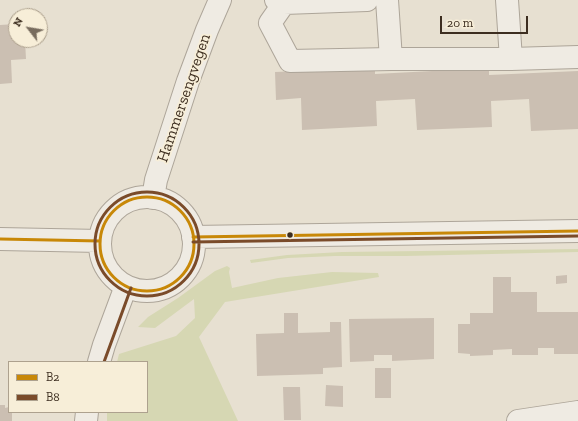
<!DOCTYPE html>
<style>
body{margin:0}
#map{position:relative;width:578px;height:421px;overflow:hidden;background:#e7e0d1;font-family:"Zilla Slab",serif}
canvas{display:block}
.legend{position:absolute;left:8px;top:361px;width:140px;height:52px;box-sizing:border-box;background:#f7eed8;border:1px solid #ada18e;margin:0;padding:5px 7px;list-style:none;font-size:12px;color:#3d2e20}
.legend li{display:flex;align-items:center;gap:8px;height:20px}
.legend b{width:20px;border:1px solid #ada18e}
.north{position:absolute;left:8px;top:8px;width:40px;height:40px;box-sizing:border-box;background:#f7eed8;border:1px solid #ada18e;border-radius:50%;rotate:301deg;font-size:11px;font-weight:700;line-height:16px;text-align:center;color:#3d2e20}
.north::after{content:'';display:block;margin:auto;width:14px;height:18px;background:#786c5e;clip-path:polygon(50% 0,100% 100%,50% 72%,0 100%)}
.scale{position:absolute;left:440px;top:16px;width:88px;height:18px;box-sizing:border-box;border:2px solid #3d2e20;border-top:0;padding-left:5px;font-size:12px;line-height:14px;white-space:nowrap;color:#3d2e20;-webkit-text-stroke:3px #f7eed8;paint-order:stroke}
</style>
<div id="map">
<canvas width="578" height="421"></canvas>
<ul class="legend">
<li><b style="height:5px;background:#c88808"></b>B2</li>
<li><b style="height:5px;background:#7a4b2a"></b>B8</li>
</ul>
<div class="north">N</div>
<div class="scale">20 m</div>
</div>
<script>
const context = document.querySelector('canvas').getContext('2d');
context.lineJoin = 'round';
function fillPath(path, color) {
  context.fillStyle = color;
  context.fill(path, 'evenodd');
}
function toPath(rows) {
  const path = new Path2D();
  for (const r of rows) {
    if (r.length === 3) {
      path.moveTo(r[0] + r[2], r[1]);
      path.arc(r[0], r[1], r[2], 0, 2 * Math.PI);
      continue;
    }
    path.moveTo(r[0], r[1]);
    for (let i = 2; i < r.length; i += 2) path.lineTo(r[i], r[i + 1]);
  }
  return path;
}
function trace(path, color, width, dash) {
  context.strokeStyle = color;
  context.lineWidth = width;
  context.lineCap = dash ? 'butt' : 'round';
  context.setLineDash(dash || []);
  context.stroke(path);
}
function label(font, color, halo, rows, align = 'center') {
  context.font = font + ' "Zilla Slab",serif';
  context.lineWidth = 3.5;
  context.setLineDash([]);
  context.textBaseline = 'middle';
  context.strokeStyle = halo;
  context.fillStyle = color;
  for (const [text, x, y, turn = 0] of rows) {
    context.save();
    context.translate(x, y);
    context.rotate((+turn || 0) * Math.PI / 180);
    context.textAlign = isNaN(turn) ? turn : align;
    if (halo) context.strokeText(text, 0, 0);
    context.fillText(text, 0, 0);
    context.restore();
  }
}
fillPath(toPath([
 [578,249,578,252,406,256,335,256,288,258,251,263,250,260,287,255,342,252],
 [227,266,230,268,229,272,232,288,278,278,332,272,378,273,379,277,225,302,199,337,238,421,107,421,107,412,147,412,147,362,117,362,119,354,176,336,195,318,194,299,155,328,138,327,148,317,178,298,215,271]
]), '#d6d7b3');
fillPath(toPath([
 [16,24,16,40,25,40,26,59,11,60,12,83,0,84,0,25],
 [375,68,375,74,489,68,489,75,578,71,578,129,531,131,529,99,491,101,492,127,417,130,415,99,376,101,377,126,302,130,301,98,276,100,275,72],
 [567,275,567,283,556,284,556,276],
 [493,277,511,277,511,292,537,292,537,312,578,312,578,354,554,354,554,348,538,348,538,355,512,355,512,349,493,350,493,355,470,356,470,354,458,353,458,324,470,324,470,313,493,313],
 [284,313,298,313,298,333,330,332,330,322,341,322,342,367,323,368,323,374,257,376,256,334,284,333],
 [434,318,434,359,392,361,392,355,374,355,374,361,350,362,349,319],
 [375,368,391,368,391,398,375,398],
 [326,385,343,386,343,407,325,406],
 [283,387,300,387,301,420,284,420],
 [0,405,5,405,5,408,9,407,9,412,12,412,12,421,0,421]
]), '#cbbfb2');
const minor = toPath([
 [276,0,284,3,367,0],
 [387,0,391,59,511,59,507,0],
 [284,3,270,23,290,61,391,59],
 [511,59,578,57],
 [147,244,47],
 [153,198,156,180,188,81,207,30,220,0],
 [193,237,578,231],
 [0,239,100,241],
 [99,362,104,345,126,286],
 [86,421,87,412],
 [518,421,578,412]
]);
trace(minor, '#ada599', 24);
trace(minor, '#efebe3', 22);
trace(toPath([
 [147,244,47],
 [193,237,578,231],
 [0,239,100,241]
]), '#c88808', 3);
trace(toPath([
 [147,244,52],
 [193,242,578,236],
 [104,362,131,288]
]), '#7a4b2a', 3);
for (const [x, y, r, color] of [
 [290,235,3.5,"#3d2e20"]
]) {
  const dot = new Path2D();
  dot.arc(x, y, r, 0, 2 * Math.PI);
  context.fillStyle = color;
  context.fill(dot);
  trace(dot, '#f7eed8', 1.5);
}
label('16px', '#3d2e20', '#f7eed8', [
 ["Hammersengvegen",184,98,-71]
]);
</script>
